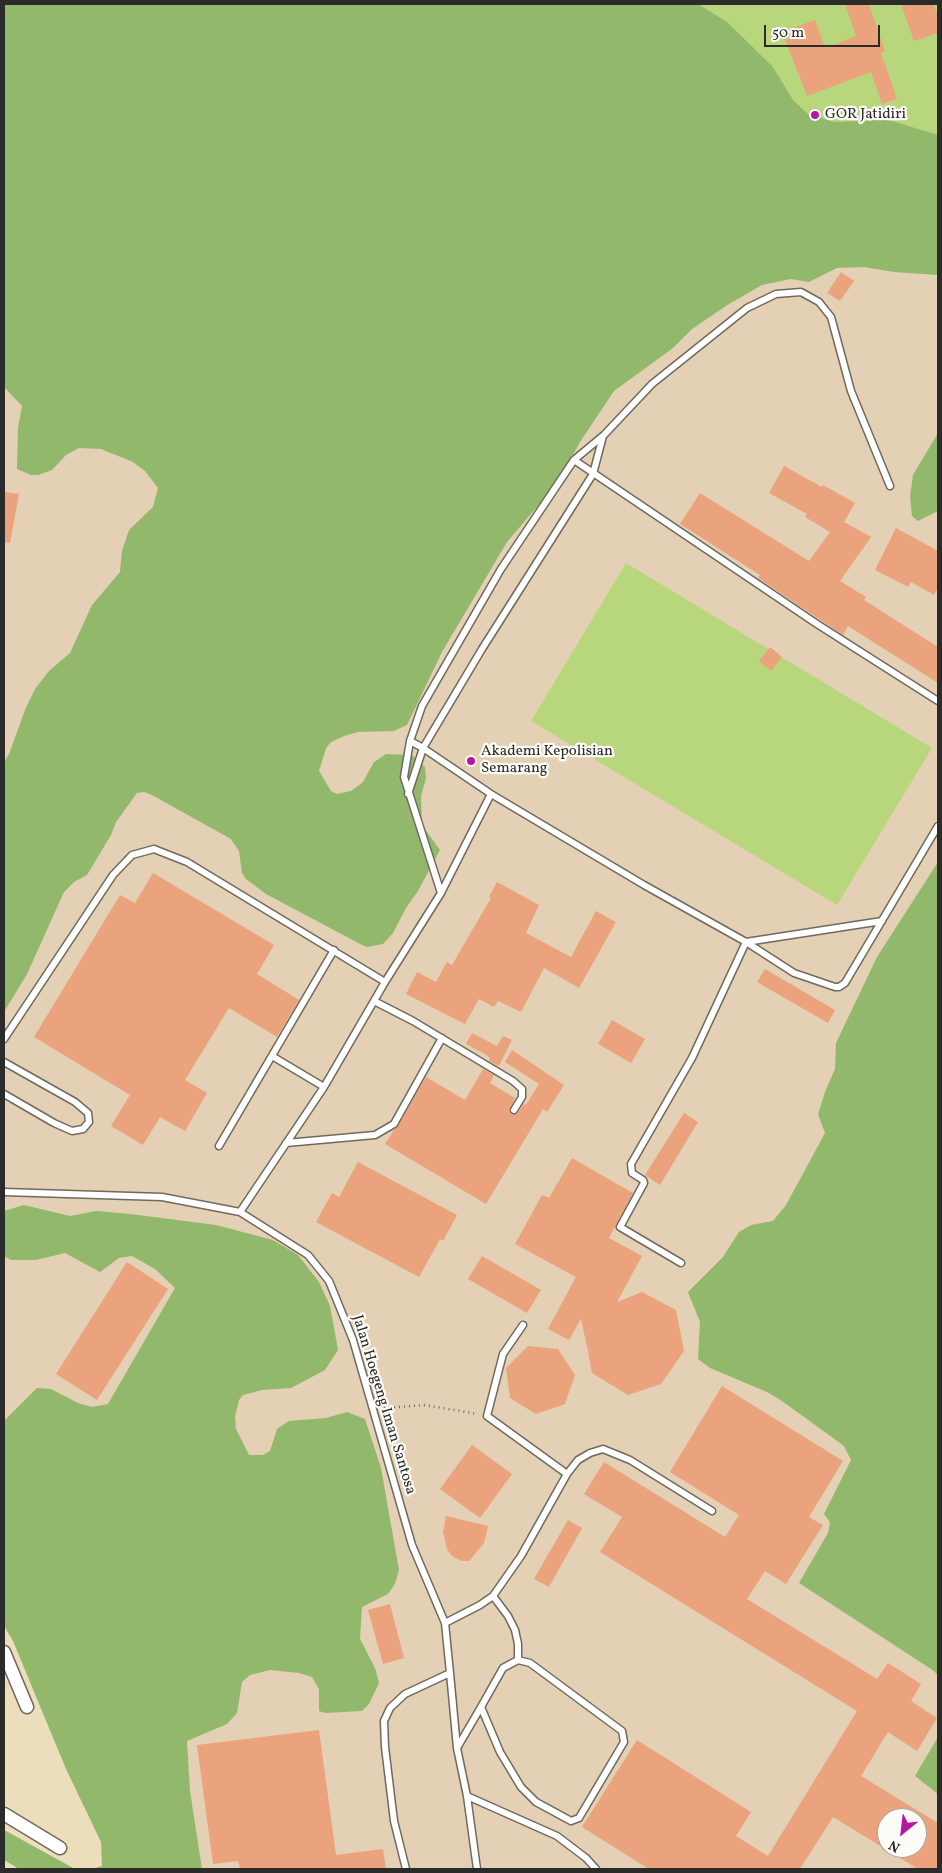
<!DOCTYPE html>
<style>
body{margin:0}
#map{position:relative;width:942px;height:1873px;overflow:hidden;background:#eddebb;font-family:Vollkorn,serif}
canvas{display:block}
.frame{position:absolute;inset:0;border:5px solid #2b2b2b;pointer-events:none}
.north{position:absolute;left:877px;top:1808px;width:50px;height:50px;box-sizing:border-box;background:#fdfcf7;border:1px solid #a9a8a5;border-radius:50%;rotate:209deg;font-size:14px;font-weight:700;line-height:20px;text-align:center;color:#2b2b2b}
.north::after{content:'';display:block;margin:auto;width:18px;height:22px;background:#b5179e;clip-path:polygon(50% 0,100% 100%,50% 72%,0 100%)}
.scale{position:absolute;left:764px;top:25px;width:116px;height:22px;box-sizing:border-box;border:2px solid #2b2b2b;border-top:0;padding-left:6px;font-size:15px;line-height:18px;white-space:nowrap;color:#2b2b2b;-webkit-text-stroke:4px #fdfcf7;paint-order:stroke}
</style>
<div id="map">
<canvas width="942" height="1873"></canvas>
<div class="frame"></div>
<div class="north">N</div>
<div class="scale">50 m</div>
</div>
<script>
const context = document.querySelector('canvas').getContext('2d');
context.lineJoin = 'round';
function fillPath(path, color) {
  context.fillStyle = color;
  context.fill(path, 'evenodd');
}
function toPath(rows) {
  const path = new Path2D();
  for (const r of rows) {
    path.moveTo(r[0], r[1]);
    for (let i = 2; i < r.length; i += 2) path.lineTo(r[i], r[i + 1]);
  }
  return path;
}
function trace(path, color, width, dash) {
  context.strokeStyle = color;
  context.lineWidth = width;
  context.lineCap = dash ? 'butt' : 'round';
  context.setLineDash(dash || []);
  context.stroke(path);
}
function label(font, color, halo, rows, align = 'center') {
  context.font = font + ' Vollkorn,serif';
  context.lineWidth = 4.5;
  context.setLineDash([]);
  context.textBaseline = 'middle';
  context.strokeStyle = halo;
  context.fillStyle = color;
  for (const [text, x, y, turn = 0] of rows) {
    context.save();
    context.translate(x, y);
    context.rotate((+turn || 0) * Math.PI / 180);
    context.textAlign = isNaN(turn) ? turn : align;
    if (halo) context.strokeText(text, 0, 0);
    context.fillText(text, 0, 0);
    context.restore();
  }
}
fillPath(toPath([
 [4,4,938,244,938,1869,123,1869,4,1607],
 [887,1818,917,1818,917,1848,887,1848]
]), '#e4d0b4');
fillPath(toPath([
 [602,4,938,4,938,227],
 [626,563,932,748,837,905,531,721]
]), '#b8d77d');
fillPath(toPath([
 [4,4,698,4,727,22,773,67,793,100,808,114,834,122,866,121,882,118,938,135,938,275,894,272,864,267,837,268,809,282,791,279,762,285,729,304,692,329,673,348,614,391,580,442,558,482,507,542,442,652,407,725,394,731,358,732,344,736,331,742,326,748,319,771,331,791,337,794,351,791,363,782,374,762,386,754,412,755,425,767,426,778,421,796,422,825,440,850,418,891,406,908,393,933,383,944,367,947,362,945,266,894,246,879,242,873,239,851,231,839,152,795,144,792,137,793,116,822,111,835,87,875,74,882,64,892,27,974,4,1012,4,762,9,754,25,710,35,689,49,671,70,653,92,605,120,572,122,551,129,530,153,507,158,488,145,471,133,462,101,449,79,448,66,455,52,470,38,475,31,475,17,469,18,428,22,406,4,387],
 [938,433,938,511,918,521,912,516,910,497,913,475],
 [938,862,938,1676,934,1671,799,1583,828,1533,830,1522,824,1514,851,1460,844,1446,782,1401,767,1392,710,1368,698,1359,700,1322,688,1292,723,1257,739,1232,751,1225,773,1221,786,1205,825,1133,818,1114,825,1092,835,1069,836,1043,877,957],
 [24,1205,70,1216,96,1211,130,1214,216,1225,273,1240,298,1255,319,1282,330,1306,338,1350,325,1370,291,1388,262,1390,243,1395,239,1400,235,1417,236,1429,249,1455,263,1455,270,1451,277,1429,289,1421,326,1418,347,1412,365,1419,381,1468,399,1570,395,1584,388,1594,362,1607,360,1639,375,1668,379,1683,369,1704,362,1711,325,1713,319,1711,319,1689,312,1677,299,1673,270,1670,250,1675,242,1682,237,1713,227,1724,187,1741,190,1791,202,1869,92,1869,102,1866,101,1842,66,1769,13,1641,4,1626,4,1421,37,1388,51,1389,78,1403,92,1407,108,1404,175,1288,155,1269,132,1256,119,1258,100,1272,65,1253,36,1260,11,1260,4,1256,4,1211],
 [938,1737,938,1794,915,1776],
 [4,1831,6,1831,75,1869,19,1869,4,1860]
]), '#92b86c');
fillPath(toPath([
 [845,4,869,4,885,51,881,53,897,99,882,104,871,72,807,96,782,32,815,20,825,48,856,36],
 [901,4,934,4,938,17,938,33,914,41],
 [841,272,854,281,840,301,827,293],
 [784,466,822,487,823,485,855,503,844,522,871,537,840,581,866,597,864,600,938,647,938,683,848,626,843,635,758,578,760,575,680,524,700,493,809,561,830,532,805,517,807,514,769,493],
 [4,492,19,494,10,543,4,542],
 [896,528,938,551,938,588,934,595,911,582,908,587,875,570],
 [770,647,782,657,771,671,759,661],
 [153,873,274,945,257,974,299,1000,277,1037,229,1008,185,1080,207,1093,185,1131,160,1117,143,1145,111,1126,130,1095,34,1037,120,895,135,903],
 [497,882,539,905,526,933,571,957,596,911,616,922,579,988,544,968,521,1012,498,1001,494,1007,479,999,465,1024,406,994,417,972,436,982,447,962,452,965,491,898,489,897],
 [765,969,835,1010,828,1023,757,982],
 [612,1020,645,1039,631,1063,598,1044],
 [472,1033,497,1046,503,1036,512,1040,499,1066,489,1061,490,1058,485,1054,466,1044],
 [512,1050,564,1085,547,1112,543,1109,486,1204,385,1144,394,1130,398,1126,426,1077,465,1100,483,1069,494,1075,490,1083,515,1098,509,1110,512,1114,517,1114,524,1104,526,1105,539,1084,505,1062],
 [684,1113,698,1122,660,1185,645,1175],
 [572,1158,633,1193,609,1238,642,1256,617,1302,642,1292,676,1310,684,1351,661,1384,628,1395,592,1373,588,1352,591,1353,588,1351,581,1319,569,1340,548,1329,576,1277,515,1244,542,1195,549,1198],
 [358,1162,457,1215,443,1241,440,1239,419,1277,316,1222,332,1193,339,1197],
 [482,1256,541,1290,527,1313,468,1279],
 [127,1262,168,1289,97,1400,56,1374],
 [528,1346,558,1349,575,1375,565,1404,536,1414,510,1398,506,1368],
 [722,1386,843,1461,809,1517,823,1525,786,1584,765,1571,747,1599,877,1679,888,1663,921,1684,911,1701,937,1718,917,1751,888,1732,861,1776,938,1823,938,1869,918,1869,833,1817,800,1869,649,1869,582,1827,637,1740,751,1812,736,1836,768,1856,857,1711,600,1552,622,1517,584,1494,604,1462,725,1537,739,1515,670,1472],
 [887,1818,917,1818,917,1848,887,1848],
 [472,1445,512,1474,480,1518,440,1489],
 [446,1516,488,1526,484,1543,469,1561,462,1561,452,1556,447,1549,443,1532],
 [568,1520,582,1528,549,1587,534,1579],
 [390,1604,404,1658,383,1664,368,1610],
 [319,1730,336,1855,383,1849,386,1869,240,1869,238,1861,213,1864,197,1745]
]), '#eaa37c');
const lane = toPath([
 [574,460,817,624,938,701],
 [410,741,423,748,491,794,644,885,746,942,794,973,835,987,839,987,845,983,938,826],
 [408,794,423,748,482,649,593,474,603,436],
 [441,893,404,777,410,741,422,706,501,569,574,460,604,435,652,384,747,308,776,294,801,292,819,302,831,317,851,391,890,486],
 [374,1001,413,1021,513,1081,522,1089,522,1097,514,1110],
 [4,1039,113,875,132,855,154,849,187,862,385,982],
 [272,1056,324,1087],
 [4,1062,75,1102,88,1113,89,1122,83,1129,72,1131,54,1123,4,1094],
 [286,1143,375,1135,394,1124,442,1038],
 [219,1146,334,950],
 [4,1192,162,1197,240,1212,308,1255,329,1281,353,1340,412,1545,445,1623,450,1673,405,1694,390,1708,384,1721,385,1747,394,1821,406,1869],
 [240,1212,324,1087,385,982,441,893,491,794],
 [681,1263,620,1227,644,1183,643,1180,632,1173,631,1164,692,1058,746,942,882,921],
 [523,1325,503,1354,487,1416,567,1474],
 [493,1596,508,1616,515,1630,518,1644,518,1660],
 [445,1623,480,1605,493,1596,521,1556,567,1474,578,1460,590,1453,603,1449,630,1460,712,1511],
 [450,1673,457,1748,467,1796,477,1869],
 [457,1748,481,1707,503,1668,518,1660,530,1663,622,1731,624,1742,579,1818,571,1821,536,1802,521,1787,500,1752,481,1707],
 [467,1796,557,1836,586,1858,596,1869]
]);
const street = toPath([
 [4,1652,27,1707],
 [4,1814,60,1848]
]);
trace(lane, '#6f6a5d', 9);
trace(street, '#6f6a5d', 15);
trace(toPath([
 [384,1408,425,1405,478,1414]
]), '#6f6a5d', 2.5, [1, 4]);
trace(lane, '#fff', 6);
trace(street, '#fff', 12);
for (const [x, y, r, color] of [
 [815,115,5,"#b5179e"],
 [471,761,5,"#b5179e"]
]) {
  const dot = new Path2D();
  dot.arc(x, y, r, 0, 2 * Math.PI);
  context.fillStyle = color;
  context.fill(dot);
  trace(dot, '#fdfcf7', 2);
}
label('15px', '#2b2b2b', '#fdfcf7', [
 ["GOR Jatidiri",825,115],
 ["Akademi Kepolisian",481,752],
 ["Semarang",481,769]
], 'left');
label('15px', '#2b2b2b', '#fdfcf7', [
 ["Jalan Hoegeng Iman Santosa",383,1405,73]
]);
</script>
